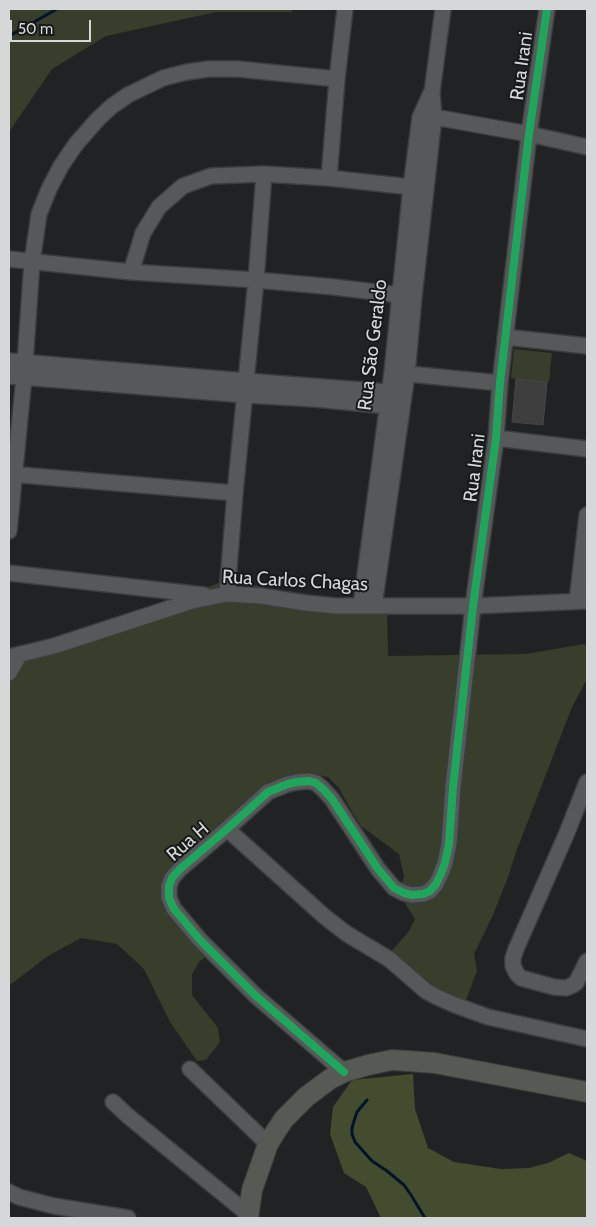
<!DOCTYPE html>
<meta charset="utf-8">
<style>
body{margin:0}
#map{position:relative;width:596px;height:1227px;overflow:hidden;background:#212223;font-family:Cabin,sans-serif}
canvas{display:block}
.frame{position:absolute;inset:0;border:10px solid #d5d7d8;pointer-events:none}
.scale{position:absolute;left:10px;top:20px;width:81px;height:22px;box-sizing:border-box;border:2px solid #d5d7d8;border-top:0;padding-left:6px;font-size:15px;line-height:18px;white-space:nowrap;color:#d5d7d8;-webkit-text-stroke:4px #17191b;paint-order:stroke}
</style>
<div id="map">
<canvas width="596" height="1227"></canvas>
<div class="frame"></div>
<div class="scale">50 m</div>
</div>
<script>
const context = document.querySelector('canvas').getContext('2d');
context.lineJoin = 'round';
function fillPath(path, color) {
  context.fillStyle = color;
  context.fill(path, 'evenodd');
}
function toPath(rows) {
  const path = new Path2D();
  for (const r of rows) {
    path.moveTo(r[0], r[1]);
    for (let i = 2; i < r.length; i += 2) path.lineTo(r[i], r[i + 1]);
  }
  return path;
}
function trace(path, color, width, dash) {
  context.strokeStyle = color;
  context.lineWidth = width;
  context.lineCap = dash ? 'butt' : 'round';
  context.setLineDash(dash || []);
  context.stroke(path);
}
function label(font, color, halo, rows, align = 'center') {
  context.font = font + ' Cabin,sans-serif';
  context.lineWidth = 4;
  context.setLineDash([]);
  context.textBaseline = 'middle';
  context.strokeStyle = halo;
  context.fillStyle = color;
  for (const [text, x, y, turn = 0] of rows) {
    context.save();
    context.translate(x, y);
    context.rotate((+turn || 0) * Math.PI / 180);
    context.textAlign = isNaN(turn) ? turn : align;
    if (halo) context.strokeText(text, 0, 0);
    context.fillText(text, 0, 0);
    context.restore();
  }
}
fillPath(toPath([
 [9,9,292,9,292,12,216,12,106,36,52,69,9,132],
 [514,349,552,353,549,382,511,378],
 [228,579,323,602,387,611,388,656,526,654,584,644,587,646,587,679,572,707,516,852,508,877,493,915,474,954,477,971,466,1000,467,1002,447,995,422,976,388,955,409,931,415,919,406,905,401,888,404,876,399,854,361,826,351,810,339,788,328,777,317,775,300,776,197,853,169,894,211,953,199,962,192,974,192,995,218,1028,220,1042,206,1060,197,1061,170,1022,144,969,117,944,81,938,48,956,14,982,9,985,9,668]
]), '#373e2b');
fillPath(toPath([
 [413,1074,415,1109,428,1148,454,1162,501,1169,529,1168,548,1163,569,1153,587,1161,587,1218,381,1218,366,1187,344,1173,330,1134,333,1107,352,1080]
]), '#434c2f');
trace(toPath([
 [9,36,57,9],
 [367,1100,357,1112,354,1121,352,1128,352,1134,355,1142,372,1161,387,1171,404,1185,411,1195,425,1218]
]), '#031428', 3);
const building = toPath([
 [516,379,547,382,543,425,512,422,516,379]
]);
fillPath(building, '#3e3e3e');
trace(building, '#474747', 1);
const minor = toPath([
 [424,117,434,117,529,134,587,147],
 [329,178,337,79,345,9],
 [9,259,131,272,256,280,334,287,408,296],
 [131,272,143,233,159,207,183,186,211,176,264,174,329,178,420,188],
 [505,337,587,346],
 [9,361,246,381,388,392],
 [399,373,500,383],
 [9,376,245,395,314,399,387,406],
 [496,438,587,449],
 [9,474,235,493],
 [9,531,24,377,32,262,39,214,49,189,61,166,76,144,98,119,112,106,128,95,163,78,187,72,208,69,238,69,337,79],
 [9,573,204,595],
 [227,594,235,493,256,280,264,174],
 [577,601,587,515],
 [361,605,392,372,411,187,420,117,431,93],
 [374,606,407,374,414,297,434,117,432,92,443,9],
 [9,657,54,646,192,601,227,594,261,596,306,603,336,606,473,606,587,601],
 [9,673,20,654],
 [587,782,566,835,516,949,513,958,513,966,517,974,521,978,554,987,566,988,571,986,576,983,587,961],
 [227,829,325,917,347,934,389,959,426,991,437,997,455,1005,488,1017,587,1039],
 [190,1069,268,1144],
 [344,1072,256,996,200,940,174,909,169,898,169,886,172,878,180,869,227,829,268,792,288,784,297,782,309,781,316,783,323,789,332,799,378,869,394,888,404,893,412,895,423,894,430,891,436,884,440,876,445,863,449,844,453,787,473,606,496,438,500,383,529,134,547,9],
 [113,1102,128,1116,248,1214],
 [9,1192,19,1197,54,1206,128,1218]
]);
const major = toPath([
 [248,1218,252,1190,268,1144,276,1131,284,1119,306,1097,330,1079,344,1072,368,1065,392,1060,408,1061,435,1063,587,1092]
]);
trace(minor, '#3b3d3e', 18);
trace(major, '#3b3d3e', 22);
trace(minor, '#575859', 15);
trace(major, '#575954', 20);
trace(toPath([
 [344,1072,256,996,200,940,174,909,169,898,169,886,172,878,180,869,227,829,268,792,288,784,297,782,309,781,316,783,323,789,332,799,378,869,394,888,404,893,412,895,423,894,430,891,436,884,440,876,445,863,449,844,453,787,473,606,496,438,500,383,529,134,547,9]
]), '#20a55d', 8);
label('19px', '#d5d7d8', '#17191b', [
 ["Rua Irani",522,66,-82],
 ["Rua São Geraldo",373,345,-83],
 ["Rua Irani",475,468,-83],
 ["Rua Carlos Chagas",295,581,3],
 ["Rua H",188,842,-41]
]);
</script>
